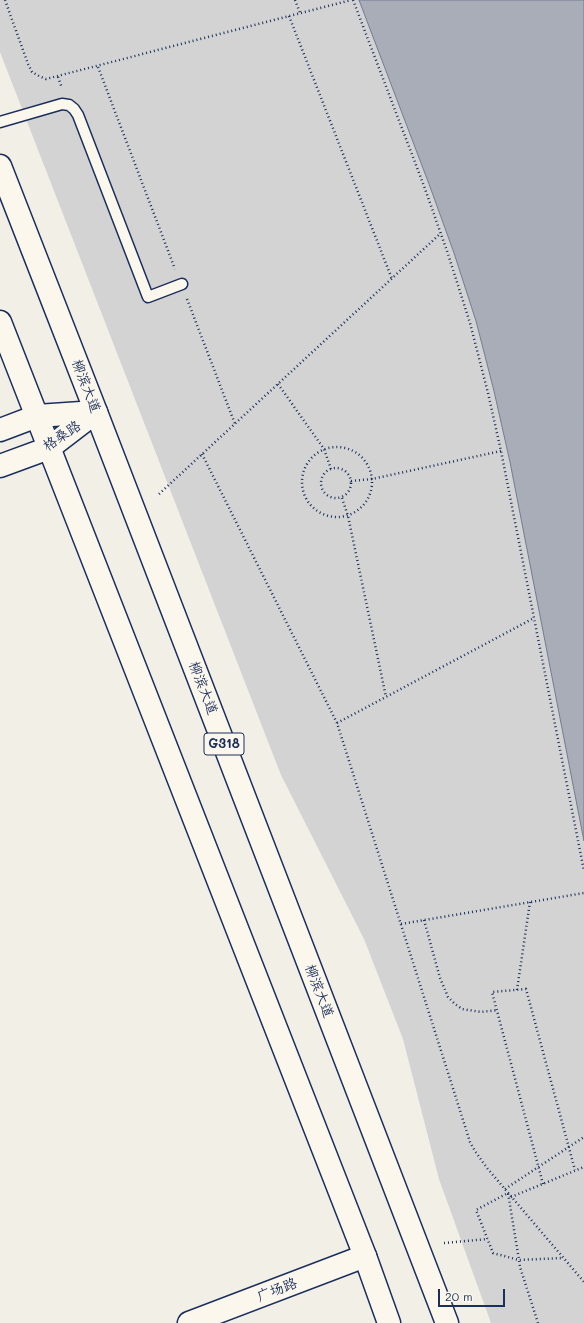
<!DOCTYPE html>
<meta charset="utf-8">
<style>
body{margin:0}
#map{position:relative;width:584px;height:1323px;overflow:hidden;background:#f2efe6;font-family:Mali,sans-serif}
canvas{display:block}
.scale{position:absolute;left:438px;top:1289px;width:67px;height:18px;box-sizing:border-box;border:2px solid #1b2f5e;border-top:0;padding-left:5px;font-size:12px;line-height:14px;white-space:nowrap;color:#1b2f5e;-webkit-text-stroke:3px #fbf7ec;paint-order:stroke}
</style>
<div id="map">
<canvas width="584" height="1323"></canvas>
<div class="scale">20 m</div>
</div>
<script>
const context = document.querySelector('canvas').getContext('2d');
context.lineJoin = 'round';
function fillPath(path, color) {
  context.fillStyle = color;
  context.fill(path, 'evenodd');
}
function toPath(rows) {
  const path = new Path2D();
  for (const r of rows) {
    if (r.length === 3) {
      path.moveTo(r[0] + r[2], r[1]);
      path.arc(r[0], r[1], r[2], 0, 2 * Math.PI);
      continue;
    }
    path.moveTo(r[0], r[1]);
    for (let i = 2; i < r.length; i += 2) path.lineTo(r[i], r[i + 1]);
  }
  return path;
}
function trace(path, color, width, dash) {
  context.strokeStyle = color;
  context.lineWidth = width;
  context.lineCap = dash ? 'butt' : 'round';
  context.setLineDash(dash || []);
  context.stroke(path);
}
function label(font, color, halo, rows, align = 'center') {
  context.font = font + ' Mali,"LXGW WenKai TC",sans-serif';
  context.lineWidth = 3;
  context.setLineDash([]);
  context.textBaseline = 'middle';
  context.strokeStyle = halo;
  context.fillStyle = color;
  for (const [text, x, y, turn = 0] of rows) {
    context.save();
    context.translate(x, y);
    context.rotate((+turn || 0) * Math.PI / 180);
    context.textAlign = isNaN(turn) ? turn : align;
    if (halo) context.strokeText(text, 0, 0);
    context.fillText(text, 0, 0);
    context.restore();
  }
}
fillPath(toPath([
 [0,0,359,0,429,184,454,253,476,321,494,391,510,462,584,841,584,1323,491,1323,439,1179,403,1039,364,939,281,775,0,52]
]), '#d2d3d2');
const water = toPath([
 [359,0,584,0,584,841,510,462,494,391,476,321,454,253,429,184,359,0]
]);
fillPath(water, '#a9adb7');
trace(water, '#707b93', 1);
const service = toPath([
 [0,122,62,104,69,105,74,109,78,115,148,297,182,284]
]);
const tertiary = toPath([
 [189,1323,365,1256]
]);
const secondary = toPath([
 [0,430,37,416,96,412],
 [0,466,49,448,96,412]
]);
const trunk = toPath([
 [0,166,96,412,447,1323],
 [0,322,365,1256,389,1323]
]);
trace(service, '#1b2f5e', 13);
trace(tertiary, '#1b2f5e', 25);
trace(secondary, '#1b2f5e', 25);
trace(trunk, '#1b2f5e', 25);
trace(toPath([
 [5,0,28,64,32,72,39,76,46,79,351,0],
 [295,0,300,13],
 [353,0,424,186,448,254,470,323,488,393,501,451,584,871],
 [289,16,392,279],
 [98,67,175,269],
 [58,77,62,88],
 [187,299,235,424],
 [278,384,324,449,331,469],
 [337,482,35],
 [202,454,337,723,470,1142,475,1151,487,1168,584,1282],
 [336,483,15],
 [351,481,372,479,501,451],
 [159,494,441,233],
 [342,498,348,516,386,697],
 [337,723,534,618],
 [424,920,440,978,448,997,455,1004,462,1009,481,1012,498,1010],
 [401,924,584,893],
 [517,990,530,902],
 [543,1184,492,992,526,989,575,1170],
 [505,1189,584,1137],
 [511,1197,584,1167],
 [444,1243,488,1239],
 [538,1323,520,1267,519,1260,508,1193,476,1210,493,1253,519,1260,563,1258]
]), '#1b2f5e', 2.5, [1, 3]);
trace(service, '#fbf7ec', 10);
trace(tertiary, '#fbf7ec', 22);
trace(secondary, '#fbf7ec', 22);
trace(trunk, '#fbf7ec', 22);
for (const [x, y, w] of [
 [224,744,40]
]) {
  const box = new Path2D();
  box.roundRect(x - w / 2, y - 11, w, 22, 3);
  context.fillStyle = '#fbf7ec';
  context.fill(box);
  trace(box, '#1b2f5e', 1);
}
label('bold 13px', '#1b2f5e', null, [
 ["G318",224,744]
]);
label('14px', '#1b2f5e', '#fbf7ec', [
 ["柳滨大道",86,386,69],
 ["格桑路",62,436,-34],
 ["柳滨大道",203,688,69],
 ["柳滨大道",319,991,69],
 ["广场路",277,1290,-21]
]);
</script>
